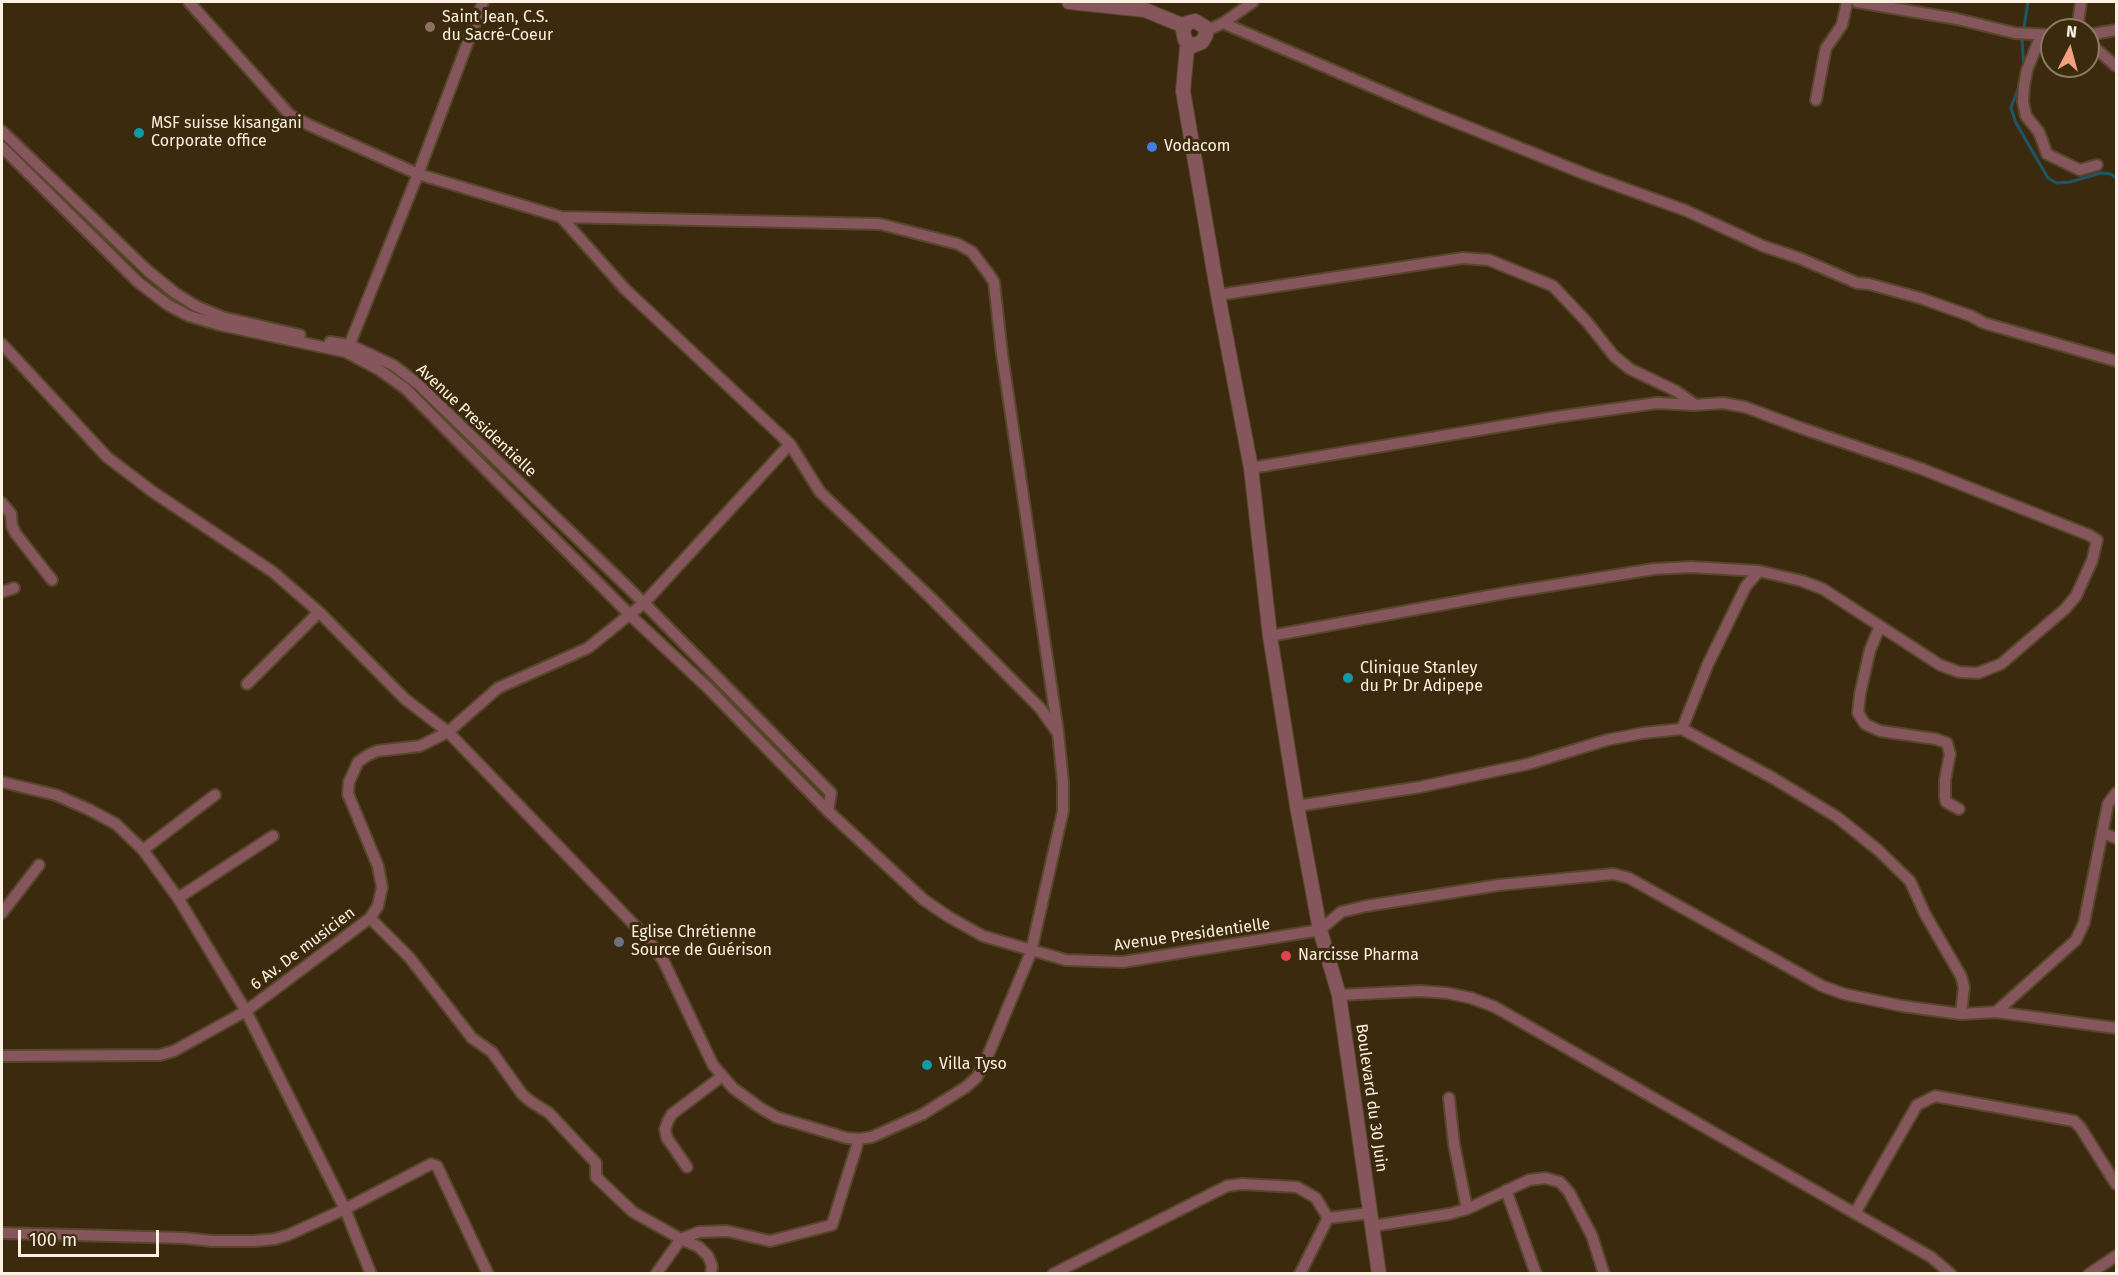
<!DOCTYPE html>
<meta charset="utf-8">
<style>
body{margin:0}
#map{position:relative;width:2118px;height:1275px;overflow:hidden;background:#3c2a0e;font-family:"Fira Sans",sans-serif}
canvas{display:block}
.frame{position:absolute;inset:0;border:3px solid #fcf1e1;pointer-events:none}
.north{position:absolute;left:2040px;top:18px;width:60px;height:60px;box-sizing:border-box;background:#3c2a0e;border:2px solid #897a62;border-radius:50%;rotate:6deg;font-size:16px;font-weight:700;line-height:24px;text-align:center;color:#fcf1e1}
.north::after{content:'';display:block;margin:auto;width:21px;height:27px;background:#f2a17e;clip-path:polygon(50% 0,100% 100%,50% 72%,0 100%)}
.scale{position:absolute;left:18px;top:1230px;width:141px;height:27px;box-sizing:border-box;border:3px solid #fcf1e1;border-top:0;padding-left:8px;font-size:18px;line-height:21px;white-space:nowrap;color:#fcf1e1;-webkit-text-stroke:4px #3c2a0e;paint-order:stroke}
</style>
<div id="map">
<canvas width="2118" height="1275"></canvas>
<div class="frame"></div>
<div class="north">N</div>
<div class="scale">100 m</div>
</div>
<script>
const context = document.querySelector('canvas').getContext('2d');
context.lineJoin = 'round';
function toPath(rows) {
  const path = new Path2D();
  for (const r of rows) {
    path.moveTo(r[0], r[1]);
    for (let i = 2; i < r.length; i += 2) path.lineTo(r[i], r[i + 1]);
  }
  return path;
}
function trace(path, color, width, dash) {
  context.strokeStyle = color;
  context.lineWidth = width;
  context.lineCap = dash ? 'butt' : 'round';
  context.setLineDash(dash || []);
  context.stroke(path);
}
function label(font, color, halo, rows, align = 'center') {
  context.font = font + ' "Fira Sans",sans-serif';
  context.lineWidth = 6;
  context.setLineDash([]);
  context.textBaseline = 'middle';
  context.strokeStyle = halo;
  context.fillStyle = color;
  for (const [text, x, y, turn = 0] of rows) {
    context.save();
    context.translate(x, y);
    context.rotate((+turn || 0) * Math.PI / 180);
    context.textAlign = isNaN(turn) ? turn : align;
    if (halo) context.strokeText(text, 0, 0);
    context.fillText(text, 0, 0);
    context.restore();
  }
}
trace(toPath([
 [2024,68,2022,40,2028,2],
 [2019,86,2011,108,2016,123,2048,178,2057,183,2070,182,2101,173,2111,174,2116,178]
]), '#1e5666', 3);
const minor = toPath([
 [1857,2,1957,19,2015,33,2052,35],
 [1223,23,1428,111,1585,174,1687,211,1763,246,1799,258,1857,283,1869,284,1920,298,1971,316,1984,323,2116,361],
 [2077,30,2081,2],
 [1206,31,1223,23,1253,2],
 [2041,35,2027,70,2024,86,2023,102,2026,116,2039,132,2047,154,2080,170,2097,165],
 [2088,35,2116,30],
 [2088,42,2116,66],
 [1816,100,1824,57,1826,48,1842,25,1847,2],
 [2,131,148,271,175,293,196,306,222,317,300,335],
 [2,147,138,282,168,305,189,316,220,325,346,352,378,369,406,389,630,615,708,688,828,811,924,900,949,917,983,936,1066,960,1123,962,1320,930,1341,912,1366,906,1499,885,1613,874,1629,878,1822,986,1844,994,1902,1006,1961,1014,1996,1012,2116,1028],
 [561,217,625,289,790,444,820,492,929,596,1040,708,1057,732],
 [1218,295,1463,258,1489,260,1553,286,1587,322,1614,356,1630,369,1676,391,1694,404],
 [330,342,350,345,393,365,418,384,644,603,831,793,828,811],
 [2,344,107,457,153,492,273,572,319,612,405,699,448,732,645,936,663,960,713,1065,733,1088,759,1107,776,1117,847,1138,859,1139,872,1137,923,1114,966,1087,977,1077,986,1060,1031,952,1063,811,1063,783,1058,732,1002,354,994,282,988,273,972,252,958,244,880,224,561,217,418,174,309,125,290,115,189,2],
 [347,351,418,174,483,2],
 [1251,468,1556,417,1657,403,1695,405,1723,403,1745,407,1801,428,1922,469,2089,535,2097,540,2092,561,2076,596,2065,609,2001,664,1978,673,1959,672,1940,665,1823,589,1802,581,1759,571,1691,567,1654,569,1505,593,1270,636],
 [2,503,11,514,12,526,16,534,52,580],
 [2,592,14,588],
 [1880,626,1870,650,1860,694,1858,713,1865,724,1880,731,1936,739,1947,743,1950,754,1945,780,1945,797,1946,802,1959,809],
 [247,684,319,612],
 [1682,729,1708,664,1746,586,1759,571],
 [2,782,56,795,88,809,116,824,143,850,178,898,246,1011,345,1209,371,1274],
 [1297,806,1420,787,1528,764,1607,740,1643,733,1682,729,1773,778,1837,817,1878,850,1910,881,1925,914,1961,976,1964,987,1961,1014],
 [2102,833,2116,838],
 [143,850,215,795],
 [178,898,273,836],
 [2,913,39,865],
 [370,918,409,957,472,1038,492,1052,522,1094,530,1101,549,1113,596,1163,596,1177,633,1212,681,1239,699,1247,708,1256,712,1266,711,1274],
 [1339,995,1420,991,1447,993,1471,998,1495,1007,1931,1257,1951,1274],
 [1996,1012,2076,940,2084,923,2108,804,2116,793],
 [2,1056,160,1055,174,1051,246,1011,370,918,378,906,382,887,378,866,348,794,349,782,358,762,368,755,377,751,420,746,448,732,498,688,588,648,644,603,790,444],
 [1449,1098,1454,1144,1467,1209],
 [687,1167,667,1138,665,1129,668,1121,672,1114,721,1077],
 [1506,1190,1536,1274],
 [1855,1213,1917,1105,1935,1096,2074,1121,2080,1127,2116,1184],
 [1373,1226,1449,1214,1467,1209,1529,1180,1545,1178,1560,1182,1569,1192,1592,1236,1604,1274],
 [2,1233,184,1238,212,1241,254,1241,275,1239,288,1235,345,1209,431,1164,437,1166,488,1274],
 [656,1274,681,1239,699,1232,727,1231,770,1241,832,1225,859,1139],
 [1053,1274,1227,1186,1242,1184,1297,1187,1316,1198,1328,1218,1371,1213],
 [1300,1274,1328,1218],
 [2089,1274,2116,1256]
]);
const tertiary = toPath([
 [1069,2,1145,10,1184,26],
 [1195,21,1205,27,1206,35,1202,42,1187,48,1190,44,1185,40,1183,30,1187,23,1195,21],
 [1187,48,1183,91,1218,295,1251,468,1270,636,1297,806,1320,930,1339,995,1379,1274]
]);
trace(minor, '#57462c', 14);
trace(tertiary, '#57462c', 16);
trace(minor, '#85565b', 10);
trace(tertiary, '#85565b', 14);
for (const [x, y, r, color] of [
 [430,27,6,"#8d6e63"],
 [139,133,6,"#0f9aa8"],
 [1152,147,6,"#3f7fe0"],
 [1348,678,6,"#0f9aa8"],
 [619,942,6,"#6b7280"],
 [1286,956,6,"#e0444e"],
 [927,1065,6,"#0f9aa8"]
]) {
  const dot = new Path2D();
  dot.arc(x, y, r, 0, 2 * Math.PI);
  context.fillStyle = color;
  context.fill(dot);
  trace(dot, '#3c2a0e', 2);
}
label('16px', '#fcf1e1', '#3c2a0e', [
 ["Saint Jean, C.S.",442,18],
 ["du Sacré-Coeur",442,36],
 ["MSF suisse kisangani",151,124],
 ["Corporate office",151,142],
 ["Vodacom",1164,147],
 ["Clinique Stanley",1360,669],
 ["du Pr Dr Adipepe",1360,687],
 ["Eglise Chrétienne",631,933],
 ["Source de Guérison",631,951],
 ["Narcisse Pharma",1298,956],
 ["Villa Tyso",939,1065]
], 'left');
label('16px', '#fcf1e1', '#3c2a0e', [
 ["Avenue Presidentielle",476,421,43],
 ["Avenue Presidentielle",1192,935,-8],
 ["6 Av. De musicien",303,949,-37],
 ["Boulevard du 30 Juin",1371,1098,82]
]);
</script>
